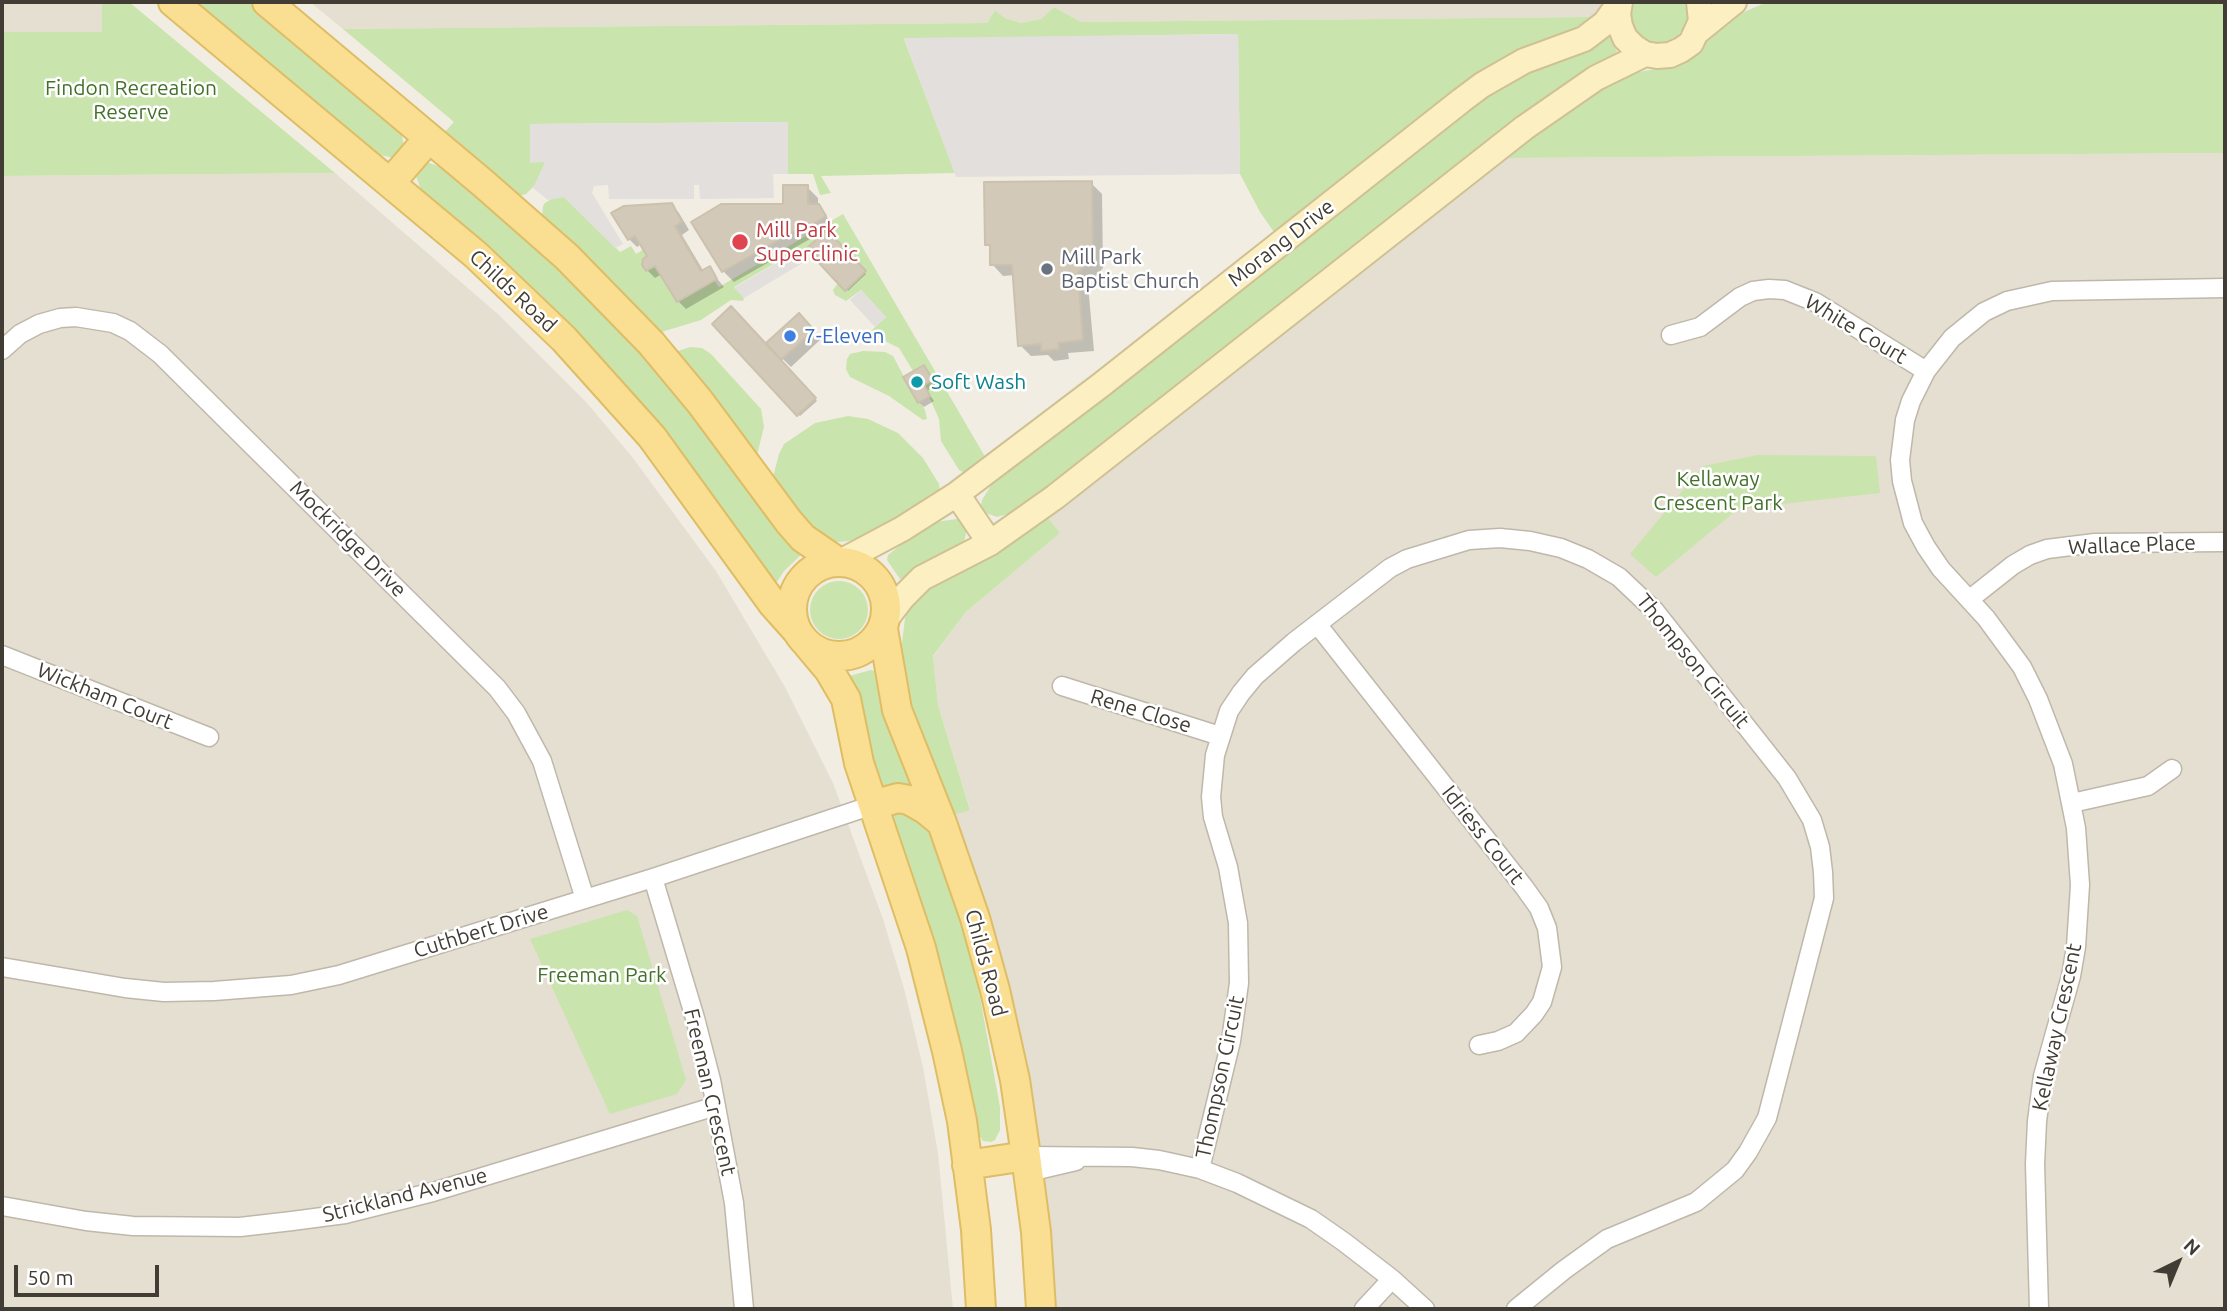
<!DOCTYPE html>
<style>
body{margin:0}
#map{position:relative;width:2227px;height:1311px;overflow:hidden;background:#f1ede3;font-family:Ubuntu,sans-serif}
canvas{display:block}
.frame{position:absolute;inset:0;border:4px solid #423d34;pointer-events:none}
.north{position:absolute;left:2143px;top:1227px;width:70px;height:70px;-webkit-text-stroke:5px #fff;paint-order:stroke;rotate:43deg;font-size:19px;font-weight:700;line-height:28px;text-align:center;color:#423d34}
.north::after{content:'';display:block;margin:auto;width:24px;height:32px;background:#423d34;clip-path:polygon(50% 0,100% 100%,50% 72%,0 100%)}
.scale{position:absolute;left:14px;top:1265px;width:145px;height:32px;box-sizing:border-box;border:4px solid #423d34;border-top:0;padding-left:9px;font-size:21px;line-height:24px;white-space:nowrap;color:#423d34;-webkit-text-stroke:5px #fff;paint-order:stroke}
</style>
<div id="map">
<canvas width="2227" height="1311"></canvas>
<div class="frame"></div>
<div class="north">N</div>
<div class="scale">50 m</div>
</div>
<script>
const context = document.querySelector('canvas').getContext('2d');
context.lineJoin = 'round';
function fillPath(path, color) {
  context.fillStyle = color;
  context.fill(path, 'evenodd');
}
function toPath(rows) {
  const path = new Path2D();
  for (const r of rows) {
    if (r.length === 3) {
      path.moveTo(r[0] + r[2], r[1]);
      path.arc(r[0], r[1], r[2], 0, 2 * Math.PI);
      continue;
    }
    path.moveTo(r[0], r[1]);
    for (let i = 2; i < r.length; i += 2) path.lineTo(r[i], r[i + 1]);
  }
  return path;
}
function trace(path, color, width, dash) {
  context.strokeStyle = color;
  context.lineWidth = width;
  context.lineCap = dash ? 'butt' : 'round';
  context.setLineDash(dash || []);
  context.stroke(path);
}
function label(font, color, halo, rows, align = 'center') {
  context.font = font + ' Ubuntu,sans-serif';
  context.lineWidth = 5;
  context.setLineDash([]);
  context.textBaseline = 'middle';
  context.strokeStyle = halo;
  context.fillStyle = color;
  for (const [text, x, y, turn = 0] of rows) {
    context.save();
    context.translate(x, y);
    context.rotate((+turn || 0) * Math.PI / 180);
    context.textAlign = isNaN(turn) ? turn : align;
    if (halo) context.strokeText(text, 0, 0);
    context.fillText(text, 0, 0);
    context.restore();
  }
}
fillPath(toPath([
 [2,2,102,2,102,32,2,32],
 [310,2,1605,2,1592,17,1081,22,1054,7,1041,19,1021,23,1005,18,995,10,987,23,343,29],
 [2225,153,2225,1309,1050,1309,950,816,970,809,938,705,933,657,966,612,1060,533,1046,515,1501,158],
 [335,173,499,315,587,403,633,458,716,571,785,687,833,783,883,919,905,992,923,1067,938,1153,953,1309,2,1309,2,176]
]), '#e5dfd2');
fillPath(toPath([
 [102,2,129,2,335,173,2,176,2,32,102,32],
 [189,2,251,2,381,110,402,135,404,148,394,158,371,153],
 [1634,2,1684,2,1688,17,1686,26,1674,40,1665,43,1647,41,1634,29,1631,11],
 [1767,2,2225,2,2225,153,1501,158,1597,90,1639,72,1682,64,1699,51,1715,32,1735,16],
 [1054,7,1081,22,1592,17,1573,29,1508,56,1276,235,1260,212,1240,174,1238,34,904,39,955,173,821,176,831,193,820,195,813,174,788,174,787,122,530,124,530,162,544,162,544,165,535,185,526,194,515,197,442,135,454,122,343,29,987,23,995,10,1005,18,1021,23,1041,19],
 [1608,35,1617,51,1615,55,1100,449,1015,512,997,517,983,512,981,505,982,500,993,482,1477,101,1506,82],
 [429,163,453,171,624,328,803,553,784,571,775,585,422,193,415,173,424,164],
 [564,197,620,252,631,246,636,254,643,250,647,256,643,259,642,265,646,270,655,266,677,302,714,280,719,287,843,214,987,460,965,473,959,470,941,441,939,419,924,385,933,379,924,365,913,371,899,348,871,334,871,331,886,317,861,290,846,301,835,295,833,290,838,283,827,230,804,251,801,248,734,287,744,298,743,301,731,300,701,320,655,334,542,218,543,206,545,203,553,198],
 [690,347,702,348,711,354,761,409,764,427,756,459,672,353],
 [863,351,885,352,893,356,918,403,920,402,925,410,927,419,923,420,889,396,850,377,846,369,847,359,850,354],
 [848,416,868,419,898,433,923,458,939,484,940,491,873,532,849,541,836,542,820,537,772,481,779,454,784,444,815,423],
 [1757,455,1876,456,1880,493,1738,509,1656,577,1630,554,1703,466],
 [1046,515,1060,533,966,612,933,656,938,705,970,810,950,816,907,703,901,650,906,611,919,593,943,579,974,566],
 [957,519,961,520,967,529,964,542,959,547,900,579,887,560,888,555,909,538,935,522],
 [839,610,29],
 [871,670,874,671,887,719,920,795,884,788,878,783,849,676],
 [897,806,931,827,944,855,975,970,1000,1107,1000,1130,995,1140,991,1142,983,1141,975,1128,892,815,892,811],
 [627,910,637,916,686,1080,677,1094,610,1114,530,939]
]), '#cae4ad');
fillPath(toPath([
 [1238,34,1240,174,956,177,904,38],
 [788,122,788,174,773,174,774,198,700,199,699,185,694,185,694,199,609,199,608,185,594,186,592,193,623,244,615,248,564,197,548,200,533,188,544,165,544,162,530,163,530,124],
 [802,248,811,258,744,298,734,288],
 [861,290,886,317,875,327,850,300]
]), '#e2dfdc');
fillPath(toPath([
 [1091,183,1102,194,1103,268,1088,285,1094,351,1068,353,1069,359,1054,361,1048,355,1031,356,1020,345,1014,275,1003,276,992,264,991,248,987,244],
 [807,187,818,198,818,206,836,228,827,233,866,274,848,291,808,249,820,239,817,235,734,282,723,271,784,206],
 [671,205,679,213,689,230,682,235,704,272,709,269,724,287,686,309,678,301,662,274,655,278,647,270,650,257,642,244,637,247,629,239],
 [799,315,821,339,791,367,777,353,774,355,817,401,800,416,714,324,766,346],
 [924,367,937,385,927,391,934,401,924,407,919,402]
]), '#0003');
const building = toPath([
 [1092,181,1093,256,1078,273,1083,340,1058,343,1059,349,1041,351,1041,344,1018,346,1012,265,990,265,990,245,985,245,984,182,1092,181],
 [783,185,808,185,808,204,819,204,826,216,807,228,805,225,722,272,691,222,721,204,783,204,783,185],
 [672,203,682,222,675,226,701,271,710,266,717,279,677,302,655,266,646,271,642,265,643,259,647,256,635,236,628,240,611,213,624,206,672,203],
 [827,230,866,271,845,291,806,249,827,230],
 [731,306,816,398,797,416,712,324,731,306],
 [799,313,814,330,781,360,766,343,799,313],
 [924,365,933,380,924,385,930,396,918,403,903,377,924,365]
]);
fillPath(building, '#d2c9b9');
trace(building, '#ccc1ad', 2);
const street = toPath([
 [1671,335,1700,327,1740,297,1753,291,1769,289,1785,290,1815,302,1926,371],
 [2,350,20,334,39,324,60,318,76,317,113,323,130,331,160,354,497,688,516,713,542,761,585,899],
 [1970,599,2013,565,2030,555,2047,549,2095,543,2225,542],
 [1317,624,1524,887,1539,908,1547,928,1552,967,1542,1002,1534,1014,1516,1033,1498,1041,1479,1045],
 [2,655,209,737],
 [1062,686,1220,736],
 [2072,803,2148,786,2172,769],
 [653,878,695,1018,711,1080,734,1203,744,1309],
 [2,967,125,988,164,992,214,991,291,985,339,975,653,878,873,805],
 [1026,1156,1132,1157,1159,1160,1200,1169,1237,1183,1311,1219,1344,1242,1392,1279,1425,1309],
 [1200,1169,1231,1041,1239,983,1238,923,1228,867,1213,817,1211,797,1215,755,1229,711,1241,693,1255,676,1294,642,1390,568,1407,559,1469,540,1500,538,1530,541,1561,548,1588,559,1619,577,1655,611,1787,778,1812,820,1820,847,1823,872,1824,898,1767,1118,1748,1152,1735,1170,1696,1202,1607,1239,1564,1270,1516,1309],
 [1029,1172,1076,1161],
 [2,1206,86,1221,133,1226,240,1227,292,1221,345,1214,433,1192,716,1106],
 [1364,1309,1392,1279],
 [2039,1309,2035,1164,2037,1121,2043,1076,2071,976,2076,947,2080,885,2076,828,2063,764,2038,699,2022,667,1986,618,1941,569,1926,547,1913,523,1902,481,1900,460,1905,420,1911,401,1926,371,1952,338,1984,312,2007,301,2052,291,2225,288]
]);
const secondary = toPath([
 [1620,2,1618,14,1620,26,1625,38,1634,47,1645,54,1657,56,1670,55,1681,50,1691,43,1701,21,1699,2],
 [1697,32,1734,2],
 [957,494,990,543],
 [840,562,902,529,957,494,1101,385,1462,100,1482,85,1524,61,1584,39,1605,23,1620,2],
 [886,619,903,597,922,578,990,543,1055,497,1524,128,1596,78,1645,54]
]);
const primary = toPath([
 [173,2,476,255,564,339,652,437,773,604,798,632],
 [267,2,484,184,567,257,651,343,700,402,789,522,803,538,838,562],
 [390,183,429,138],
 [839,609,47],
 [883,629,897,710,942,823,975,918,995,990,1015,1080,1026,1156,1036,1232,1041,1309],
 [808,645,829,670,846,699,859,763,921,948,947,1051,962,1121,976,1230,981,1309],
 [873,805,898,798,909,800,925,809,942,823],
 [967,1165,1026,1156]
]);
trace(street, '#bfb8aa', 21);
trace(secondary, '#d0c195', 28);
trace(primary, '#debd64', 32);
trace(street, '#fff', 18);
trace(secondary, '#fcf0c2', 24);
trace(primary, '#fadf93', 28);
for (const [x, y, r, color] of [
 [740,242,9,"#e0444e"],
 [1047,269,7,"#6b7280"],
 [790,336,7,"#3f7fe0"],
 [917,382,7,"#0f9aa8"]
]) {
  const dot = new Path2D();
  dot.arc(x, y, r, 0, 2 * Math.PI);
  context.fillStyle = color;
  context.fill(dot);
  trace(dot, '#fff', 2.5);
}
label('21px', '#43712a', '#fff', [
 ["Findon Recreation",131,88],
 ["Reserve",131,112],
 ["Kellaway",1718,479],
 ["Crescent Park",1718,503],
 ["Freeman Park",602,975]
]);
label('21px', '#be3a42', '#fff', [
 ["Mill Park",756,230],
 ["Superclinic",756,254]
], 'left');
label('21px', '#423d34', '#fff', [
 ["Morang Drive",1281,243,-38],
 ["Childs Road",513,291,43],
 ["White Court",1856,329,31],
 ["Mockridge Drive",348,539,45],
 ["Wallace Place",2132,545,-2],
 ["Thompson Circuit",1693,661,51],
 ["Wickham Court",105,696,22],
 ["Rene Close",1141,711,17],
 ["Idriess Court",1483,835,52],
 ["Cuthbert Drive",481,931,-17],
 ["Childs Road",986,963,75],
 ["Kellaway Crescent",2057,1027,-78],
 ["Thompson Circuit",1220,1077,-78],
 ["Freeman Crescent",710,1092,77],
 ["Strickland Avenue",405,1195,-14]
]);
label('21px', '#5b616d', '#fff', [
 ["Mill Park",1061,257],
 ["Baptist Church",1061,281]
], 'left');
label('21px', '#366cbe', '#fff', [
 ["7-Eleven",804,336]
], 'left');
label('21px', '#0d838f', '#fff', [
 ["Soft Wash",931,382]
], 'left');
</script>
